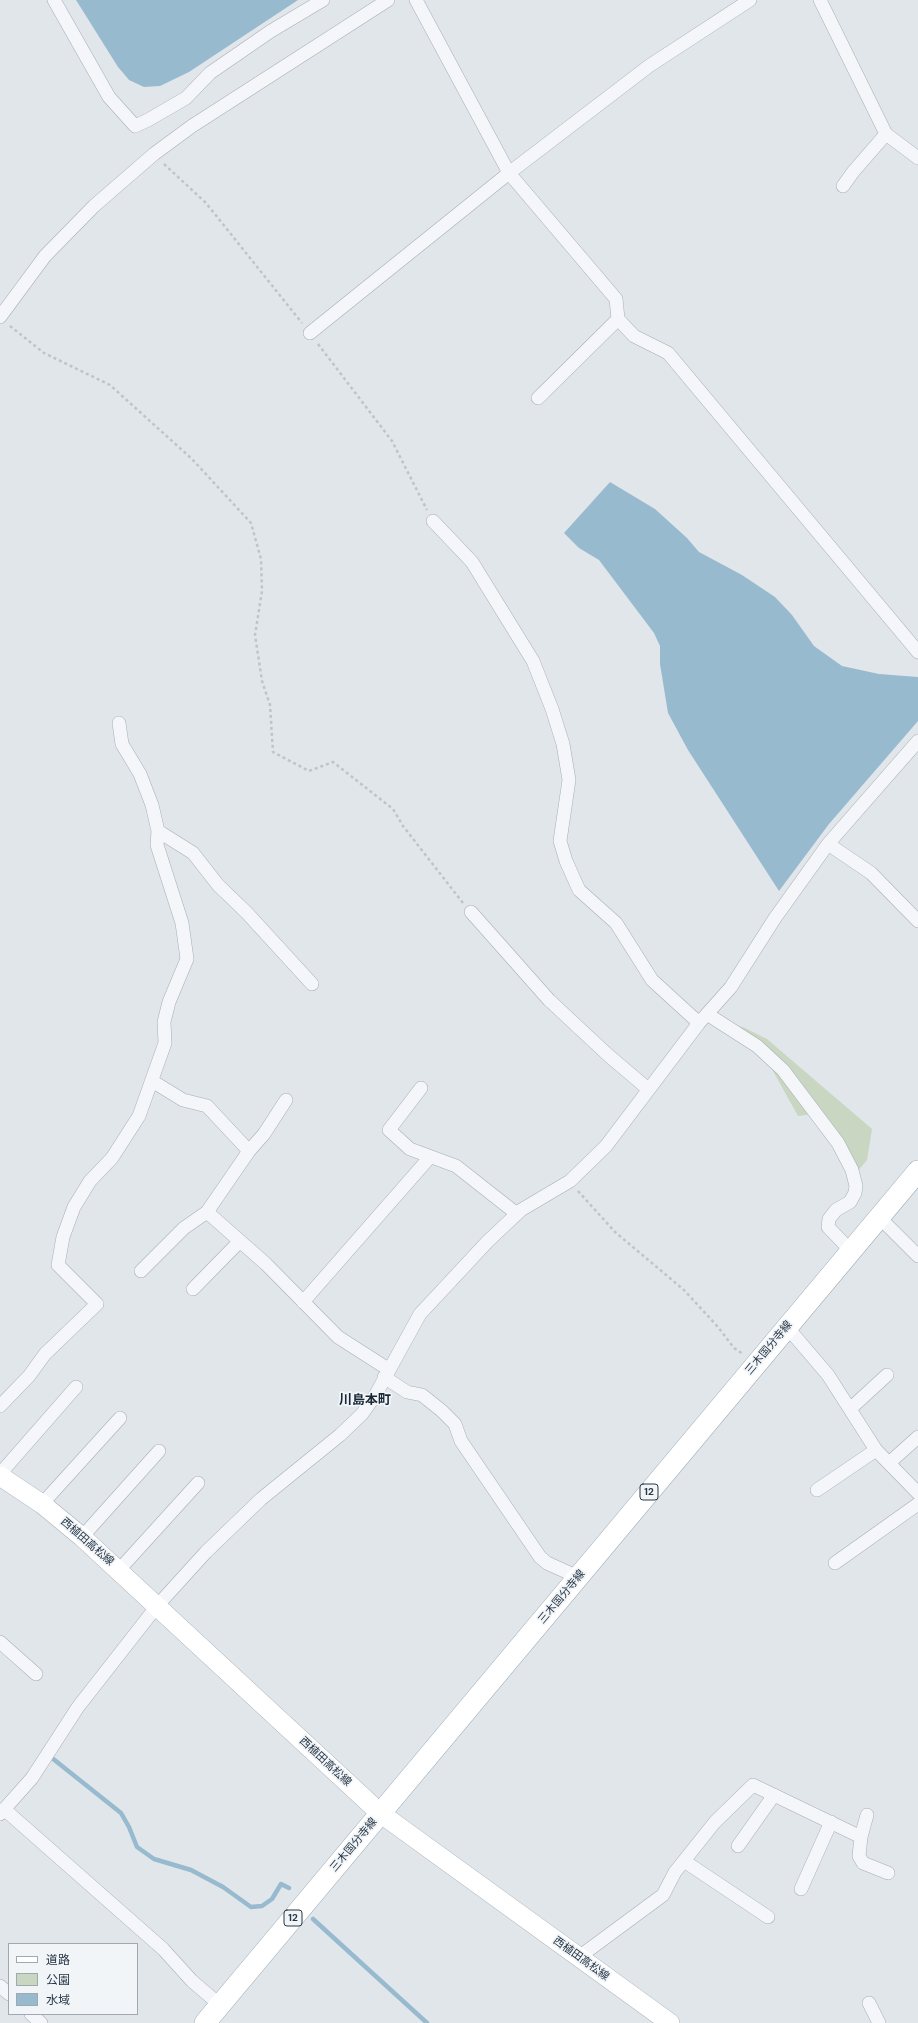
<!DOCTYPE html>
<meta charset="utf-8">
<style>
body{margin:0}
#map{position:relative;width:918px;height:2023px;overflow:hidden;background:#e1e6eb;font-family:"DM Sans","Noto Sans JP",sans-serif}
canvas{display:block}
.legend{position:absolute;left:8px;top:1943px;width:130px;height:72px;box-sizing:border-box;background:#f1f5f8;border:1px solid #a0a9b0;margin:0;padding:5px 7px;list-style:none;font-size:12px;color:#273645}
.legend li{display:flex;align-items:center;gap:8px;height:20px}
.legend b{width:20px;border:1px solid #a0a9b0}
</style>
<div id="map">
<canvas width="918" height="2023"></canvas>
<ul class="legend">
<li><b style="height:5px;background:#fff"></b>道路</li>
<li><b style="height:11px;background:#c9d6c1"></b>公園</li>
<li><b style="height:11px;background:#98bacf"></b>水域</li>
</ul>
</div>
<script>
const context = document.querySelector('canvas').getContext('2d');
context.lineJoin = 'round';
function fillPath(path, color) {
  context.fillStyle = color;
  context.fill(path, 'evenodd');
}
function toPath(rows) {
  const path = new Path2D();
  for (const r of rows) {
    path.moveTo(r[0], r[1]);
    for (let i = 2; i < r.length; i += 2) path.lineTo(r[i], r[i + 1]);
  }
  return path;
}
function trace(path, color, width, dash) {
  context.strokeStyle = color;
  context.lineWidth = width;
  context.lineCap = dash ? 'butt' : 'round';
  context.setLineDash(dash || []);
  context.stroke(path);
}
function label(font, color, halo, rows, align = 'center') {
  context.font = font + ' "DM Sans","Noto Sans JP",sans-serif';
  context.lineWidth = 3.5;
  context.setLineDash([]);
  context.textBaseline = 'middle';
  context.strokeStyle = halo;
  context.fillStyle = color;
  for (const [text, x, y, turn = 0] of rows) {
    context.save();
    context.translate(x, y);
    context.rotate((+turn || 0) * Math.PI / 180);
    context.textAlign = isNaN(turn) ? turn : align;
    if (halo) context.strokeText(text, 0, 0);
    context.fillText(text, 0, 0);
    context.restore();
  }
}
fillPath(toPath([
 [727,1022,745,1028,767,1039,872,1129,867,1160,857,1172,821,1113,798,1116,768,1062]
]), '#c9d6c1');
fillPath(toPath([
 [76,0,298,0,189,72,160,86,144,87,129,80,118,67],
 [610,482,655,509,687,538,699,552,742,575,775,597,792,615,814,646,842,666,879,674,918,677,918,721,829,824,779,891,688,750,668,713,660,664,660,646,654,633,599,560,579,548,564,533]
]), '#98bacf');
trace(toPath([
 [52,1758,121,1813,129,1827,137,1847,154,1859,191,1870,223,1887,251,1907,262,1906,272,1899,281,1884,289,1888],
 [313,1919,427,2023]
]), '#98bacf', 4.5);
const minor = toPath([
 [54,0,109,97,135,126,148,120,186,98,210,73,271,31,323,0],
 [416,0,509,173,616,299,618,319,634,336,668,353,918,652],
 [820,0,886,134,918,158],
 [843,186,853,172,886,134],
 [0,317,45,256,94,206,154,154,192,126,388,0],
 [310,333,509,173,649,66,750,0],
 [538,398,618,319],
 [433,521,472,562,533,661,552,709,563,744,569,780,560,841,566,861,579,890,616,923,652,980,699,1023],
 [158,831,193,853,218,885,247,913,312,984],
 [828,844,871,873,918,921],
 [471,912,549,1000,608,1055,648,1089],
 [707,1014,757,1046,783,1070,838,1143,852,1170,856,1186,855,1193,850,1202,836,1210,829,1219,828,1227,851,1251],
 [152,1081,183,1100,207,1106,249,1151],
 [421,1088,389,1130,410,1149,456,1166,517,1214],
 [207,1212,266,1264,338,1337,388,1369],
 [879,1217,918,1256],
 [141,1271,184,1228,207,1212,249,1151,264,1134,286,1100],
 [193,1289,240,1241],
 [303,1302,430,1157],
 [787,1327,828,1375,876,1450,918,1493],
 [384,1377,407,1392,422,1395,442,1411,455,1424,461,1441,540,1557,547,1563,578,1577],
 [0,1406,29,1376,45,1354,97,1304,58,1265,63,1237,74,1207,90,1181,112,1158,139,1116,165,1043,164,1022,169,1002,187,959,182,923,157,845,158,831,152,805,140,774,122,744,119,723],
 [850,1409,887,1375],
 [889,1463,918,1437],
 [0,1474,76,1387],
 [817,1490,876,1450],
 [42,1504,120,1418],
 [82,1537,159,1451],
 [835,1563,918,1504],
 [119,1570,198,1483],
 [0,1642,36,1674],
 [4,1809,163,1949,192,1981,220,2005],
 [0,1814,32,1778,78,1707,157,1606,206,1552,261,1499,340,1435,362,1414,376,1394,420,1314,488,1241,521,1210,570,1181,606,1146,699,1023,731,987,775,918,828,844,918,741],
 [867,1815,861,1837,859,1856,863,1863,888,1873],
 [738,1846,774,1795],
 [684,1861,768,1917],
 [801,1889,831,1822],
 [579,1957,663,1895,675,1872,715,1822,753,1785,861,1837],
 [0,1986,9,1994],
 [869,2003,879,2023],
 [31,2014,41,2023]
]);
const secondary = toPath([
 [0,1476,42,1504,82,1537,380,1813,670,2023]
]);
const primary = toPath([
 [205,2023,918,1171]
]);
trace(minor, '#a5aeb6', 14);
trace(secondary, '#a5aeb6', 20);
trace(primary, '#9facb8', 22);
trace(toPath([
 [164,164,206,203,302,323],
 [10,326,44,353,110,385,192,459,251,523,261,559,262,591,255,635,262,681,270,705,273,752,309,771,333,762,393,809,403,826,463,903],
 [318,344,392,441,427,510],
 [578,1191,615,1232,684,1290,718,1327,734,1348,743,1354]
]), '#bfc4ca', 2.5, [3, 3]);
trace(minor, '#f4f6f9', 13);
trace(secondary, '#fff', 19);
trace(primary, '#fff', 21);
for (const [x, y, w] of [
 [649,1492,18],
 [293,1918,18]
]) {
  const box = new Path2D();
  box.roundRect(x - w / 2, y - 8, w, 16, 3);
  context.fillStyle = '#f1f5f8';
  context.fill(box);
  trace(box, '#273645', 1);
}
label('bold 10px', '#273645', null, [
 ["12",649,1492],
 ["12",293,1918]
]);
label('11px', '#273645', '#f1f5f8', [
 ["三木国分寺線",769,1348,-50],
 ["西植田高松線",87,1542,41],
 ["三木国分寺線",562,1597,-50],
 ["西植田高松線",325,1762,43],
 ["三木国分寺線",354,1845,-50],
 ["西植田高松線",581,1959,36]
]);
label('bold 13px', '#192736', '#f1f5f8', [
 ["川島本町",365,1401]
]);
</script>
